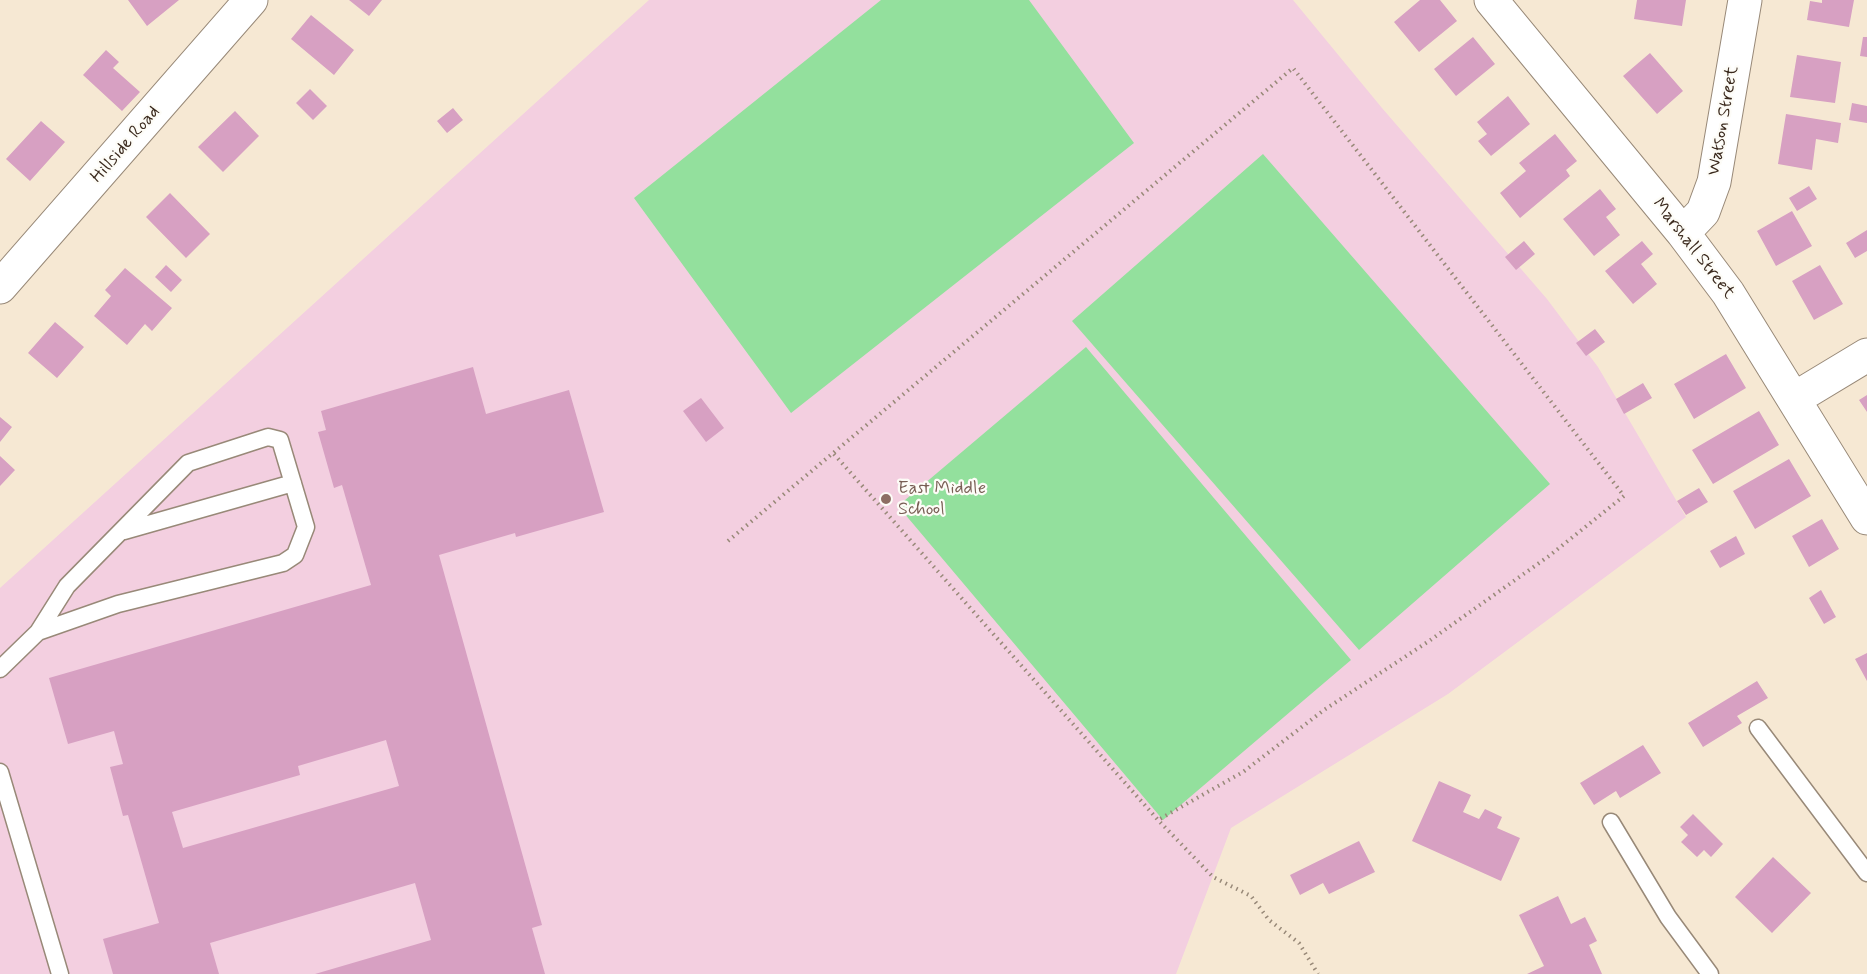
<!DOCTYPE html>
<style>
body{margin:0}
canvas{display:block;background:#f6e8d3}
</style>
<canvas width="1867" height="974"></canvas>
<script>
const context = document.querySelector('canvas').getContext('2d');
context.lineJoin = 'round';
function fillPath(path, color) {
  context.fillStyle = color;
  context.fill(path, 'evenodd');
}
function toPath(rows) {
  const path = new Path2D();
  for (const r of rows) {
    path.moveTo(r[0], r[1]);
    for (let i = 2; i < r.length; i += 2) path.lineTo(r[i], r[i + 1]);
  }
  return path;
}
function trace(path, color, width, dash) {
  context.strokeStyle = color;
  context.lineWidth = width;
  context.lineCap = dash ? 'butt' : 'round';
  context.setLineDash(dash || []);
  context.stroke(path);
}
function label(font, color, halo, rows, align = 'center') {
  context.font = font + ' Mynerve,sans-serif';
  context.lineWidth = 4.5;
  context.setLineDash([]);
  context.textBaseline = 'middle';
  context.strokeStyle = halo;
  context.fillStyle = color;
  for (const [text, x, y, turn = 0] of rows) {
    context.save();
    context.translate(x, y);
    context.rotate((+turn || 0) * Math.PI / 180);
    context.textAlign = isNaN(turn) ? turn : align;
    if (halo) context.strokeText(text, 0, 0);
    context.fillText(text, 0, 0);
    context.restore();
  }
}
fillPath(toPath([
 [649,0,1293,0,1382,108,1547,299,1598,367,1686,517,1448,694,1231,828,1176,974,0,974,0,588]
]), '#f3cfe0');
fillPath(toPath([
 [881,0,1029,0,1134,143,791,413,634,198],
 [1263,154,1550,484,1359,650,1072,321],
 [1086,347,1351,660,1163,820,898,506]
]), '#93e09d');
fillPath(toPath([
 [128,0,179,0,147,26],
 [349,0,382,0,369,16],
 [1420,0,1440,0,1457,21,1419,52,1394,22],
 [1637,0,1686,0,1682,26,1634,19],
 [1822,0,1854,0,1849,27,1807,20,1810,1,1822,3],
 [311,15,354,50,334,75,291,39],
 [1473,37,1495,64,1456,96,1434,69],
 [1863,37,1867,37,1867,57,1860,56],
 [106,50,119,62,113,68,140,92,122,111,83,75],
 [1650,53,1683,91,1657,114,1623,76],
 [1797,55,1841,62,1835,103,1790,97],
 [310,89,327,106,313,120,296,103],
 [1508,96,1530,124,1491,156,1478,141,1487,134,1477,122],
 [1852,103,1867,106,1867,123,1849,120],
 [453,108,463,120,447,133,437,121],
 [235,111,259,136,223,172,198,147],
 [1786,114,1841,123,1838,143,1816,139,1812,170,1778,164],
 [41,121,65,142,30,181,6,159],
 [1555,134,1577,161,1566,170,1570,176,1520,218,1500,193,1526,171,1519,163],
 [1809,186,1817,199,1797,211,1789,198],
 [1600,189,1616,209,1606,217,1620,235,1594,256,1563,219],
 [170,193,210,234,186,258,146,217],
 [1792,211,1812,246,1776,266,1757,231],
 [1867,230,1867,251,1855,258,1846,243],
 [1524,241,1535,254,1516,270,1505,257],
 [1642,241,1653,254,1641,264,1657,284,1633,304,1605,271],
 [166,265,182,280,171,292,155,277],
 [1820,265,1843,304,1814,320,1792,281],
 [125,268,172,308,152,331,145,324,127,345,94,316,111,296,105,290],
 [55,322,84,347,57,378,28,353],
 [1595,329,1605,342,1586,356,1576,343],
 [1726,354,1746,388,1694,419,1674,384],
 [473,367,486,414,569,390,604,512,516,537,515,533,439,555,542,925,532,928,545,974,315,974,431,940,415,883,210,943,219,974,113,974,103,939,159,923,128,815,123,816,110,767,123,764,114,731,68,744,49,678,371,585,342,485,334,488,318,432,326,430,321,411],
 [386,740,399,786,183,848,172,812,300,775,298,766],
 [1643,383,1652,398,1624,414,1616,399],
 [1867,395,1867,412,1859,400],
 [701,398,724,428,706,442,683,411],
 [1759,411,1779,445,1713,484,1692,450],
 [0,417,12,427,0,442],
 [0,456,15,470,0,486],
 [1789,459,1811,496,1755,529,1733,491],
 [1699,488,1708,502,1686,515,1677,501],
 [1822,519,1839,549,1809,567,1792,536],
 [1736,536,1745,554,1720,568,1710,551],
 [1821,590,1836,617,1824,624,1809,598],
 [1867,653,1867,681,1855,659],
 [1757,681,1768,698,1737,716,1742,723,1703,747,1688,723],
 [1643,745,1661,773,1620,798,1616,791,1594,805,1580,783],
 [1439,781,1471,795,1463,812,1479,819,1485,809,1502,817,1497,828,1520,838,1501,881,1412,841],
 [1693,814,1723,844,1711,857,1704,850,1697,857,1681,842,1688,835,1680,827],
 [1359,841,1375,872,1329,894,1323,883,1300,895,1290,875],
 [1773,857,1811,893,1772,933,1735,897],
 [1558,896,1571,924,1585,917,1597,941,1589,945,1602,974,1527,974,1544,966,1519,915]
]), '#d7a0c2');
const lane = toPath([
 [124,531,293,483],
 [0,669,38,632,67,586,188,463,268,437,280,440,306,527,295,555,283,563,118,604,38,632],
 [1758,728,1867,873],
 [0,772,60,974],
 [1611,822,1668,917,1710,974]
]);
const street = toPath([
 [1491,0,1683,233,1728,293,1867,518],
 [1683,233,1703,212,1714,182,1745,0],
 [0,287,251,0],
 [1794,399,1867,355]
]);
trace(lane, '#988978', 19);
trace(street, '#988978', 35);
trace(toPath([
 [834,454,1158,820,1213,877,1251,896,1269,920,1299,943,1318,974],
 [728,541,1293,68,1624,496,1549,556,1429,641,1324,710,1243,772,1158,820]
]), '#988978', 4, [1.5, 4.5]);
trace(lane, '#fff', 16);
trace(street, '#fff', 33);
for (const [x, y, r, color] of [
 [886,499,6,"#8d6e63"]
]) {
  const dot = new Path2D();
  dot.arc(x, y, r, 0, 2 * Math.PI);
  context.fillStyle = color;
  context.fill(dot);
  trace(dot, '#fdfcf7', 2);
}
label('18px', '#3b2a1e', '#fdfcf7', [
 ["Watson Street",1724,121,-80],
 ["Hillside Road",126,145,-49],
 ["Marshall Street",1693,249,52]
]);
label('18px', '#785e54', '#fdfcf7', [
 ["East Middle",898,489],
 ["School",898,510]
], 'left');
</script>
